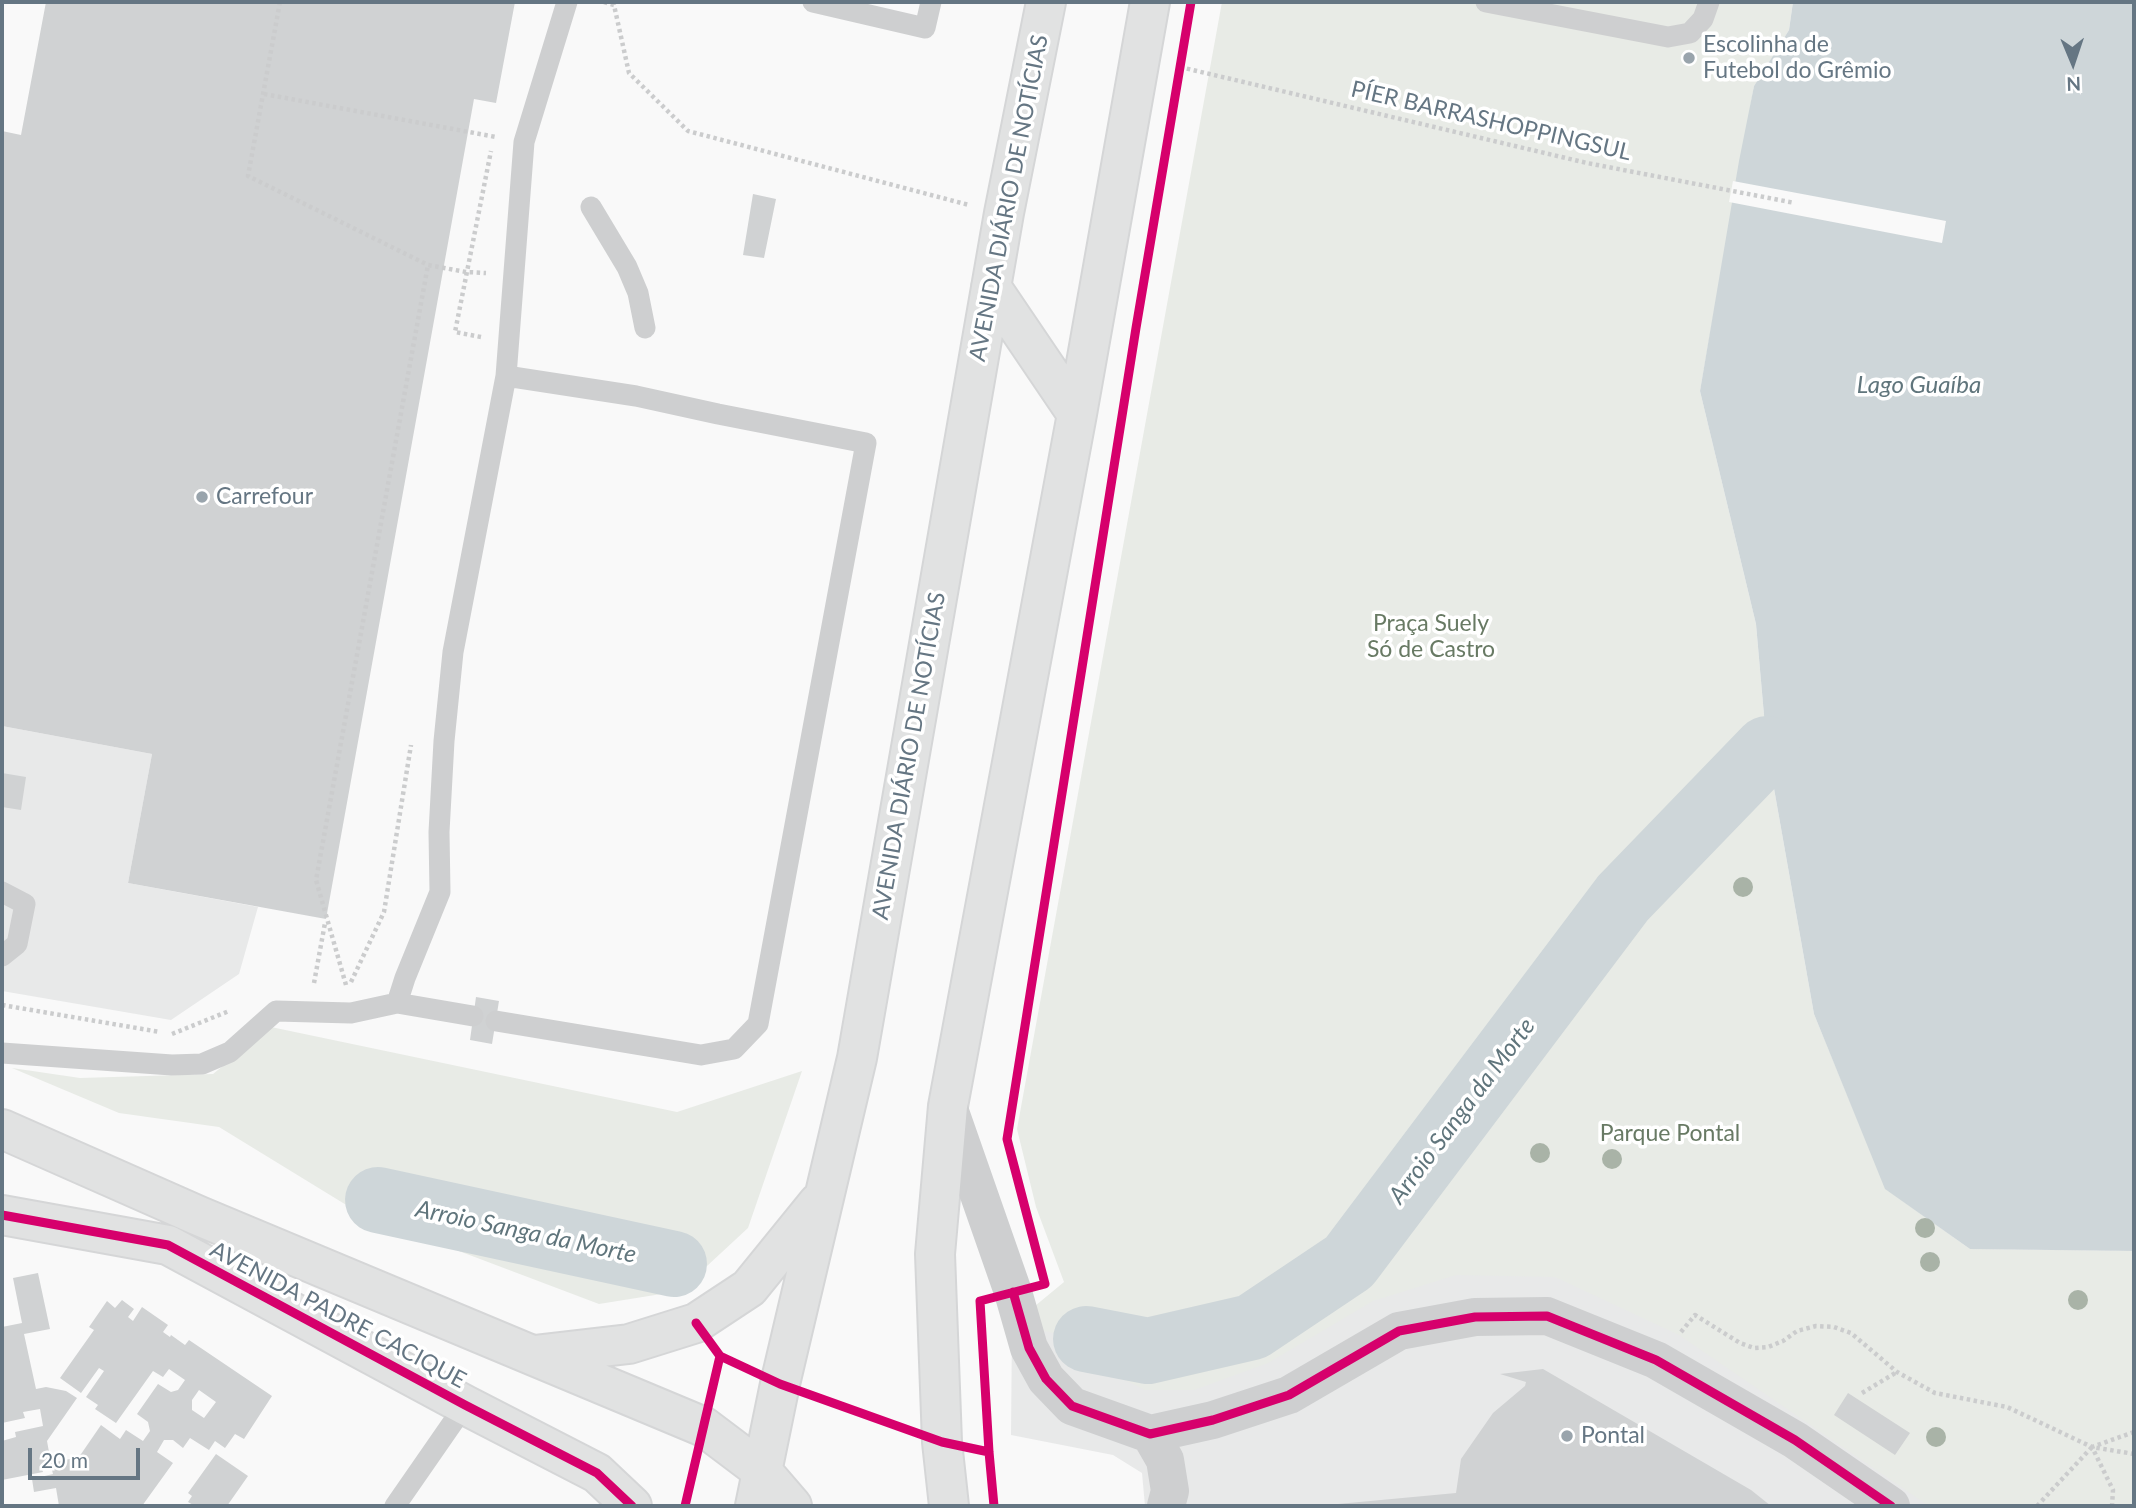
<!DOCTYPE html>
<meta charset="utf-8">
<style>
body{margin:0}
#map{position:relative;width:2136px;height:1508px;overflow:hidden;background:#f9f9f9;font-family:Lato,sans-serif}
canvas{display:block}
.frame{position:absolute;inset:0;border:4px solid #657683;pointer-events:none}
.north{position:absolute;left:2038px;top:28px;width:70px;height:70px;-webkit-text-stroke:5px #fff;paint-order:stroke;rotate:178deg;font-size:19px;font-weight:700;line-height:28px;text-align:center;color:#657683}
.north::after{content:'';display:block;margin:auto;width:24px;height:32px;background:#657683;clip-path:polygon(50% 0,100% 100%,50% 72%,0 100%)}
.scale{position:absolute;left:28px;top:1448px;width:112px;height:32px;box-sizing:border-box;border:4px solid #657683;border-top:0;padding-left:9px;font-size:21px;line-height:24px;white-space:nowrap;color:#657683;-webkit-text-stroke:5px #fff;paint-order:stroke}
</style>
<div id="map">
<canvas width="2136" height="1508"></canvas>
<div class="frame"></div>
<div class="north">N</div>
<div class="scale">20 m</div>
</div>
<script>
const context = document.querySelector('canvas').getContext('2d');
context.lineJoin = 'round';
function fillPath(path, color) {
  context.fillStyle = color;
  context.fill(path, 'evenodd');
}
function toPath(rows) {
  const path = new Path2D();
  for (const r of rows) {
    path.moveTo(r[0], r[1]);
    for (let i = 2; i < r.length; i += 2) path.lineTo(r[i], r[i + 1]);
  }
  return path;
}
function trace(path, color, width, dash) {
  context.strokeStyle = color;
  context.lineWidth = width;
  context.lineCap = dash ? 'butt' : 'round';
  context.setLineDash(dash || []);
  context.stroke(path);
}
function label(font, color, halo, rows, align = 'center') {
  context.font = font + ' Lato,sans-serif';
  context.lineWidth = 7;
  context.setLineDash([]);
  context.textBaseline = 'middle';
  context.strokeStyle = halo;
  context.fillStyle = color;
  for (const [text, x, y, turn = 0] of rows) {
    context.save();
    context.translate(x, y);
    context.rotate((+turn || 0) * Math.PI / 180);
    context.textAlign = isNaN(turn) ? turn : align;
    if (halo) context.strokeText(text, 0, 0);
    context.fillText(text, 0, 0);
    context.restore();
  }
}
fillPath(toPath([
 [2,726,152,754,128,883,258,907,239,974,171,1020,2,991],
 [1970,1249,2134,1251,2134,1506,1145,1506,1142,1473,1113,1455,1011,1435,1012,1325,1349,1262]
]), '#e8e9e9');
fillPath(toPath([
 [1222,2,1793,2,1789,30,1754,86,1700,391,1756,624,1767,749,1814,1014,1886,1189,1970,1249,2134,1251,2134,1506,1929,1506,1679,1335,1555,1277,1456,1275,1373,1301,1268,1363,1194,1390,1145,1390,1095,1365,1086,1339,1012,1325,1064,1282,1036,1207,1017,1129],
 [271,1027,677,1112,802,1071,748,1228,680,1291,599,1304,361,1214,219,1127,119,1113,12,1068,80,1078,213,1074]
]), '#e8ebe6');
fillPath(toPath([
 [1793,2,2134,2,2134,1251,1970,1249,1885,1189,1814,1014,1767,749,1756,624,1700,391,1739,161,1754,86,1789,30]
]), '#ced6d9');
fillPath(toPath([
 [1733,181,1946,221,1942,243,1729,202]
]), '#f9f9f9');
trace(toPath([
 [378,1200,674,1264],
 [1086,1339,1148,1351,1252,1327,1349,1262,1623,898,1767,749]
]), '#ced6d9', 66);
fillPath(toPath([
 [46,2,515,2,496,103,474,99,326,919,128,883,152,754,2,726,2,131,21,135],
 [753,194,776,199,764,258,743,255],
 [2,773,26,777,21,810,2,807],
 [476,997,499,1001,492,1044,470,1040],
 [38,1273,50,1329,24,1334,36,1389,46,1387,66,1391,77,1398,47,1441,51,1463,79,1457,101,1425,120,1439,126,1430,143,1441,150,1431,148,1422,137,1414,158,1384,171,1392,178,1390,185,1380,169,1369,163,1377,153,1371,116,1423,95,1409,98,1405,86,1397,104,1371,99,1368,81,1393,60,1378,94,1330,89,1327,107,1301,115,1308,122,1300,134,1309,128,1317,133,1321,142,1307,168,1325,163,1332,170,1337,171,1335,185,1345,189,1340,272,1396,244,1439,235,1434,225,1448,215,1441,209,1450,190,1438,183,1448,173,1440,164,1440,157,1452,173,1463,142,1506,59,1506,56,1488,34,1492,32,1479,53,1474,51,1466,42,1469,43,1472,2,1480,2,1441,16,1437,15,1432,43,1426,40,1409,23,1412,25,1418,2,1423,2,1327,22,1323,13,1278],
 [199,1390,216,1402,204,1418,192,1410,192,1400],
 [1543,1369,1751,1490,1771,1506,1338,1506,1338,1504,1456,1493,1461,1459,1493,1413,1525,1386,1526,1382,1500,1374],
 [1848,1393,1910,1433,1895,1455,1834,1415],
 [216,1454,248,1476,227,1506,195,1506,188,1502,192,1496,188,1493]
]), '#d0d2d3');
const secondary = toPath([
 [991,287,1077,414],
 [2,1129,199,1216,704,1427,761,1470,792,1506],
 [2,1215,168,1245,465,1405,597,1473,632,1506],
 [534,1355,629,1344,696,1323,749,1288,818,1203],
 [755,1506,780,1384,857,1058,1004,213,1046,2],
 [949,1506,942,1442,935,1254,948,1106,1077,414,1150,2]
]);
trace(secondary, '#d5d6d7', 42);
trace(toPath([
 [280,2,248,176,428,265,466,272,486,273],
 [604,2,614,5,629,73,688,131,969,205],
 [1180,67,1587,163,1795,203],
 [264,94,496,137],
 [481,337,455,332,491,151],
 [351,982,384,912,411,745],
 [314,983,325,923],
 [346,985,316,880,428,265],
 [2,1005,160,1032],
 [172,1034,229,1011],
 [1681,1332,1695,1315,1740,1343,1754,1348,1768,1347,1783,1341,1797,1331,1816,1326,1834,1327,1851,1333,1897,1372,1935,1393,2007,1407,2092,1447,2113,1490,2112,1506],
 [1862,1393,1897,1372],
 [2134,1432,2092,1447,2134,1454],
 [2037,1506,2092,1447]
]), '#cbcccd', 4.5, [3.5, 3.5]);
trace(toPath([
 [813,2,925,28,931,2],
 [1486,2,1668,37,1690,33,1703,19,1709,2],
 [591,207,627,267,638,293,645,328],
 [2,892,25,904,17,944,2,956],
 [397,1003,405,978,440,892,439,832,444,741,453,652,506,376,524,142,567,2],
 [496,1021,701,1055,734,1049,758,1024,866,443,718,414,636,396,506,376],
 [2,1053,172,1065,202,1064,230,1052,276,1011,351,1013,397,1003,473,1016],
 [395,1506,465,1405]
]), '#cecfd0', 21);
trace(toPath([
 [948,1106,1013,1292,1029,1348,1046,1379,1072,1406,1150,1434,1213,1420,1289,1395,1399,1331,1475,1317,1547,1316,1656,1360,1795,1440,1891,1506],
 [1150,1434,1165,1460,1170,1491,1166,1506]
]), '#cecfd0', 38);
trace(secondary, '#e1e2e2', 38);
trace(toPath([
 [2,1215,168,1245,465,1405,597,1473,632,1506],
 [1013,1292,1029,1348,1046,1379,1072,1406,1150,1434,1213,1420,1289,1395,1399,1331,1475,1317,1547,1316,1656,1360,1795,1440,1891,1506],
 [696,1323,720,1356,780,1384,942,1442,989,1452],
 [685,1506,720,1356],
 [994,1506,989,1452,980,1301,1045,1284,1007,1139,1136,328,1191,2]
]), '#d6006c', 9);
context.fillStyle = '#a9b3a7';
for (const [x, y] of [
 [1743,887],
 [1540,1153],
 [1612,1159],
 [1925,1228],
 [1930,1262],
 [2078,1300],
 [1936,1437]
]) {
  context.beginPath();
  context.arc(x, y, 10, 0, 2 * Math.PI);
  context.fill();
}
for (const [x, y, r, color] of [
 [1689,58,7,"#99a4ac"],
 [202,497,7,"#99a4ac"],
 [1567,1436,7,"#99a4ac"]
]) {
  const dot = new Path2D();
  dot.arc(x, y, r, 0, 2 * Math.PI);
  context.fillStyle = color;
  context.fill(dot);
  trace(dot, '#fff', 2.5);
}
label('23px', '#657683', '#fff', [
 ["Escolinha de",1703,45],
 ["Futebol do Grêmio",1703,71],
 ["Carrefour",216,497],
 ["Pontal",1581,1436]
], 'left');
label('23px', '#657683', '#fff', [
 ["PÍER BARRASHOPPINGSUL",1491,121,13],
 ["AVENIDA DIÁRIO DE NOTÍCIAS",1009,198,-79],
 ["AVENIDA DIÁRIO DE NOTÍCIAS",909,756,-80],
 ["AVENIDA PADRE CACIQUE",338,1315,28]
]);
label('23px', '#687a64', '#fff', [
 ["Praça Suely",1431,624],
 ["Só de Castro",1431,650],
 ["Parque Pontal",1670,1134]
]);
label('italic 24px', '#60757c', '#fff', [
 ["Lago Guaíba",1919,385],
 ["Arroio Sanga da Morte",1462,1111,-53],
 ["Arroio Sanga da Morte",526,1232,12]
]);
</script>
